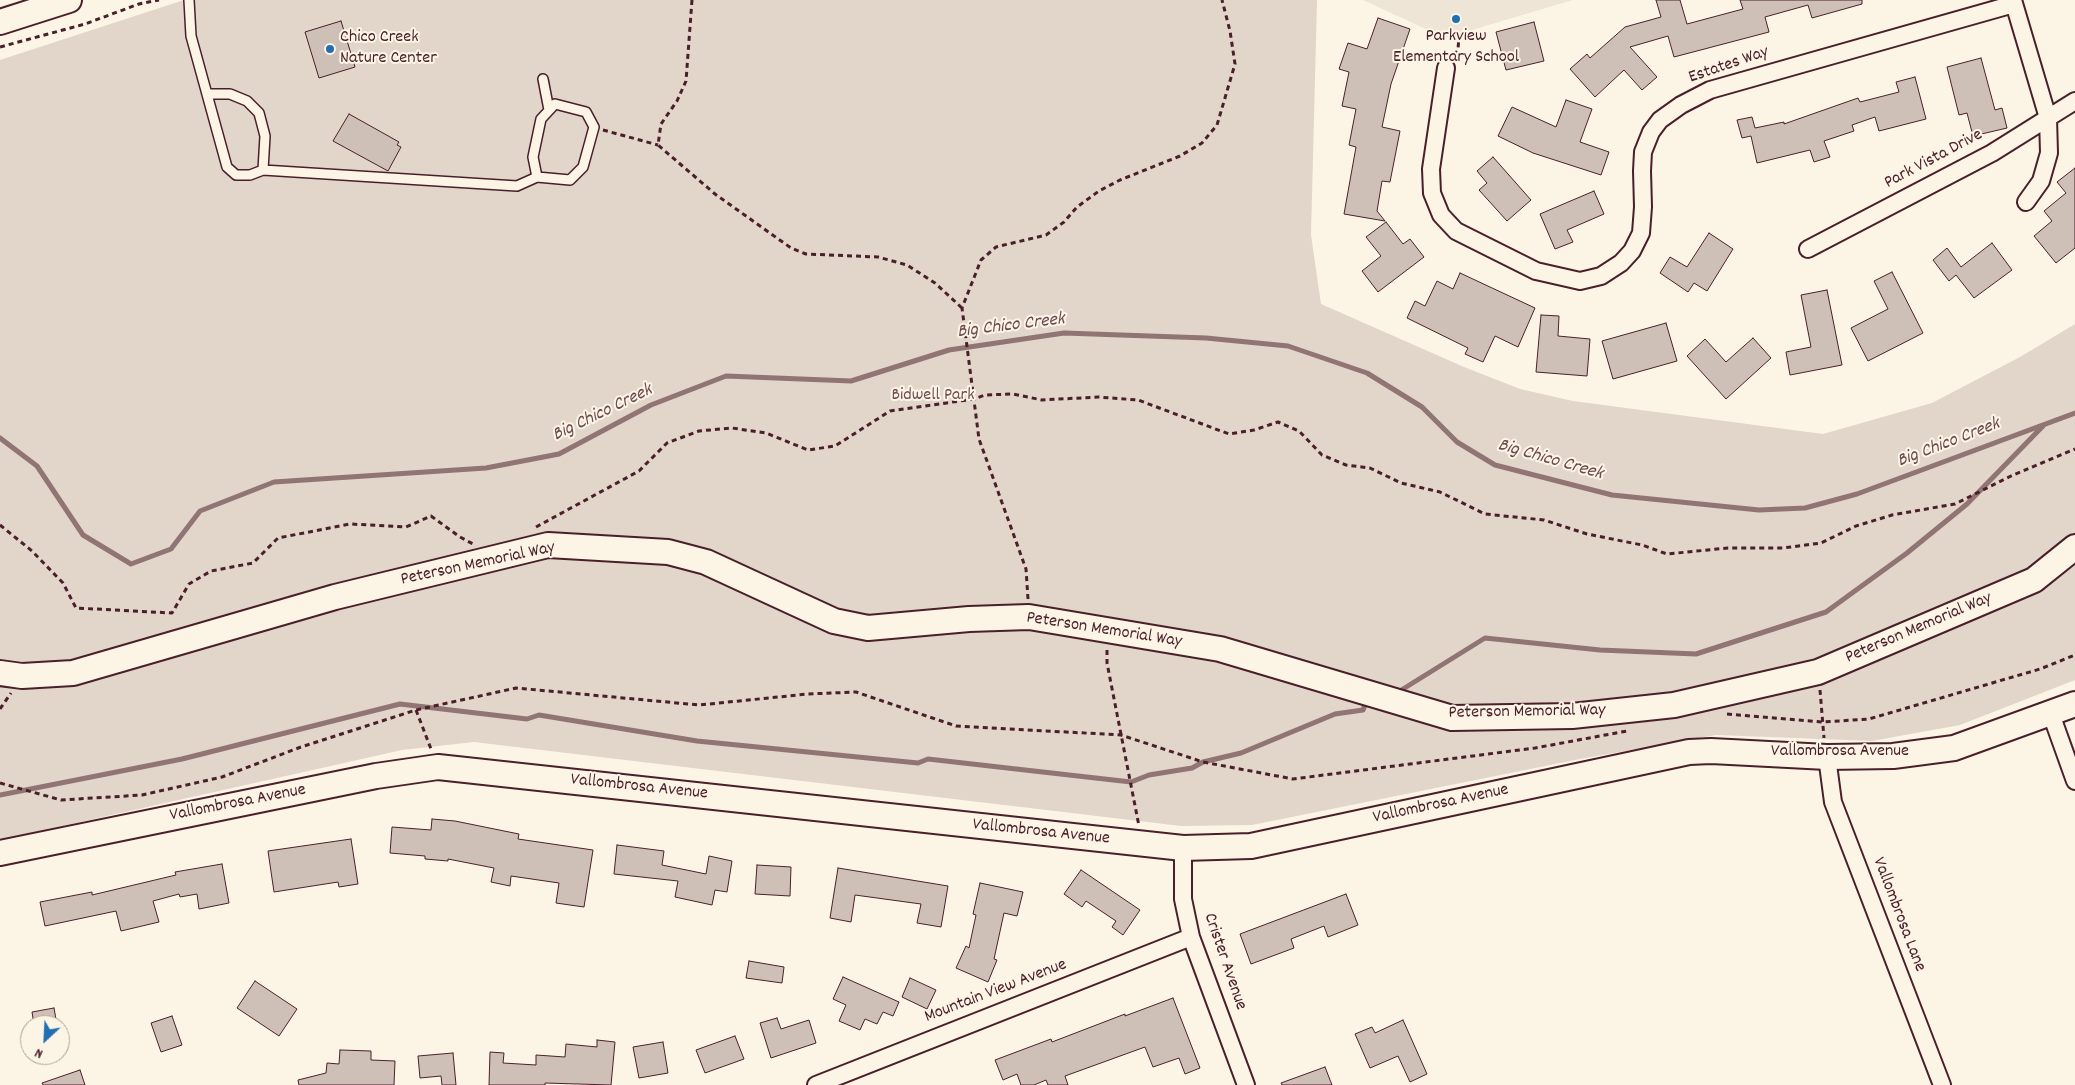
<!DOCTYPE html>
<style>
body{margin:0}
#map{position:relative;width:2075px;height:1085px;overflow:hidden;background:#fcf5e5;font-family:Dekko,sans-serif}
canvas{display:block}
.north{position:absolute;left:20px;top:1015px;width:50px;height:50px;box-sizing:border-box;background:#fcf5e5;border:1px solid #b59f9b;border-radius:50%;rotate:205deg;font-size:14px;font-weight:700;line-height:20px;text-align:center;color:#4a1f2b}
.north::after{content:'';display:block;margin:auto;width:18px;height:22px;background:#1f6fb2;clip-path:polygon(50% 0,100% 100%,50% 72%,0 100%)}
</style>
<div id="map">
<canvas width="2075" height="1085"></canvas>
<div class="north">N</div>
</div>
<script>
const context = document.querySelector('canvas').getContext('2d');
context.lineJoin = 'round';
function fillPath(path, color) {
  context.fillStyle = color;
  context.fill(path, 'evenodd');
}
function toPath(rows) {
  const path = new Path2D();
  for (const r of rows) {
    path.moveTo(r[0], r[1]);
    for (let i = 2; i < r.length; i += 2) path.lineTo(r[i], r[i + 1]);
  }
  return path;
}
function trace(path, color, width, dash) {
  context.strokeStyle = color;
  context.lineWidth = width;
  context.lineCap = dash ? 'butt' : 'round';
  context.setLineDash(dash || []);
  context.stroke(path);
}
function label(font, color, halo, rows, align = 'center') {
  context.font = font + ' Dekko,sans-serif';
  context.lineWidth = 4;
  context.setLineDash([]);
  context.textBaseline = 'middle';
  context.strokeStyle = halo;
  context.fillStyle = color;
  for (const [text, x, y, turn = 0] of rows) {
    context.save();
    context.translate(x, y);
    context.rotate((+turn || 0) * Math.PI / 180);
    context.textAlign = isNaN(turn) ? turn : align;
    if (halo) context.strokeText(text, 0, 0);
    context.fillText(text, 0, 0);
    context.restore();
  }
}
fillPath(toPath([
 [1363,0,1573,0,1445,38]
]), '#eee5d7');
fillPath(toPath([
 [184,0,1317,0,1311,235,1321,304,1464,367,1520,389,1573,401,1823,434,1932,403,2020,357,2075,324,2075,680,1960,725,1872,741,1716,735,1580,759,1252,825,1181,826,474,742,402,750,0,840,0,60]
]), '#e2d5ca');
trace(toPath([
 [0,438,37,466,83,535,131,564,171,549,200,511,274,482,486,468,559,454,651,405,726,376,851,381,949,350,1064,333,1206,338,1288,346,1367,373,1422,407,1457,442,1495,465,1612,495,1759,510,1805,508,1857,494,2075,413],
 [1395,694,1485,638,1600,650,1696,654,1826,612,1907,553,1967,504,2043,426],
 [0,795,182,759,400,704,527,719,539,715,697,741,918,763,928,759,1131,782,1149,775,1192,768,1203,762,1241,753,1335,714,1363,710,1366,702,1370,701]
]), '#917474', 5);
const building = toPath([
 [1656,0,1680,0,1687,24,1743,9,1740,0,1862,0,1862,4,1812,18,1808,5,1765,17,1769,32,1674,57,1668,36,1630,47,1657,77,1642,90,1624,70,1595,97,1570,69,1587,54,1590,58,1625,27,1661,17,1656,0],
 [1378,18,1410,29,1391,84,1382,127,1400,131,1390,182,1382,181,1377,211,1385,221,1344,214,1356,147,1349,145,1356,109,1342,106,1349,72,1339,69,1348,43,1367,49,1378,18],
 [341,21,355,67,319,78,305,32,341,21],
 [1534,22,1544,61,1506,70,1496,32,1534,22],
 [1981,58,1995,110,2002,108,2007,128,1973,136,1967,113,1959,115,1947,67,1981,58],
 [1915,77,1926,119,1879,131,1875,117,1852,125,1854,131,1824,141,1830,157,1814,162,1810,150,1757,163,1751,136,1742,138,1737,120,1752,117,1755,128,1784,122,1784,124,1858,98,1860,102,1899,92,1896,82,1915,77],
 [1566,100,1592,109,1580,142,1609,152,1601,175,1533,153,1498,136,1512,107,1556,127,1566,100],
 [349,114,399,142,397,145,401,147,388,171,333,141,349,114],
 [1493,157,1531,200,1507,221,1479,190,1487,183,1477,171,1493,157],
 [2075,168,2075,248,2056,263,2034,236,2052,221,2044,211,2066,193,2057,182,2075,168],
 [1594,191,1604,214,1567,230,1573,242,1555,249,1540,214,1594,191],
 [1386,222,1403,244,1410,239,1424,257,1378,292,1362,271,1381,256,1366,237,1386,222],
 [1709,233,1733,249,1707,291,1694,283,1688,292,1660,273,1670,257,1687,267,1709,233],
 [1992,243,2012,270,1974,298,1956,275,1949,281,1933,260,1947,248,1961,267,1992,243],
 [1892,272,1923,333,1868,361,1851,328,1888,309,1874,281,1892,272],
 [1460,273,1535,308,1518,347,1495,336,1483,362,1465,354,1468,348,1407,318,1415,301,1425,306,1437,281,1453,289,1460,273],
 [1827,290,1842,365,1790,375,1786,352,1811,347,1801,295,1827,290],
 [1541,315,1559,316,1558,336,1590,339,1587,376,1536,372,1541,315],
 [1666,323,1677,361,1613,379,1602,341,1666,323],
 [1753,338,1771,358,1726,399,1687,356,1705,339,1726,362,1753,338],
 [432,819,455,821,519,834,518,839,593,850,584,907,556,903,559,883,511,876,510,886,491,882,494,868,448,859,448,861,425,859,425,856,390,853,392,827,431,830,432,819],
 [351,839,358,884,339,887,338,882,274,892,268,851,351,839],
 [617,845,664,851,662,865,706,874,709,856,732,861,727,892,715,890,712,905,675,897,678,881,614,874,617,845],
 [222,864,229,903,199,909,197,894,180,897,179,894,153,901,159,922,121,931,116,911,45,926,40,902,92,892,92,895,176,875,175,872,222,864],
 [757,865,791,867,790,896,755,894,757,865],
 [838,868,948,886,941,927,917,923,921,904,855,895,851,922,830,918,838,868],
 [1081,870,1140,910,1123,935,1112,927,1116,921,1086,901,1082,907,1064,894,1081,870],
 [980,883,1023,892,1017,916,1004,913,994,959,997,960,988,982,956,968,966,946,969,948,976,915,973,914,980,883],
 [1346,894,1358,925,1328,937,1324,926,1291,939,1294,948,1251,964,1240,934,1346,894],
 [749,961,784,967,782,983,746,978,749,961],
 [843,977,899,1002,893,1016,883,1012,877,1024,865,1019,860,1030,839,1021,846,1005,833,999,843,977],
 [910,978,936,990,927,1009,902,997,910,978],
 [255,981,297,1009,279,1036,237,1008,255,981],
 [1173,998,1200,1068,1185,1074,1179,1058,1153,1067,1145,1047,1065,1076,1068,1085,1048,1085,1046,1080,1034,1085,1021,1085,1017,1074,1003,1080,995,1060,1051,1039,1052,1042,1125,1014,1125,1016,1173,998],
 [54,1008,57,1025,34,1025,32,1012,54,1008],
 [172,1016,182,1045,161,1052,151,1023,172,1016],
 [777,1018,781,1029,809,1020,816,1043,771,1058,760,1023,777,1018],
 [1403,1020,1427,1074,1410,1082,1398,1056,1370,1068,1355,1034,1372,1027,1375,1033,1403,1020],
 [735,1036,744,1059,705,1073,696,1050,735,1036],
 [597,1040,615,1042,611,1085,545,1083,545,1085,489,1085,490,1052,504,1053,503,1063,536,1065,536,1055,565,1057,566,1044,597,1047,597,1040],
 [663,1042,668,1073,639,1078,633,1047,663,1042],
 [340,1050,371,1051,371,1060,395,1061,394,1085,299,1085,298,1080,326,1073,327,1063,339,1064,340,1050],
 [453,1053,456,1085,442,1085,441,1076,420,1078,418,1056,453,1053],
 [1325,1067,1332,1085,1282,1085,1281,1083,1325,1067],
 [80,1070,85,1085,43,1085,42,1083,80,1070]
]);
fillPath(building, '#cfc0b7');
trace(building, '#4a1f2b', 1);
const lane = toPath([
 [189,0,191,36,227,167,236,175,250,175,263,170,265,136,259,113,247,101,230,94,209,94],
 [543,79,549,110],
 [555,104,586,112,594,127,583,167,570,180,537,177,533,157,541,119,555,104],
 [263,170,517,186,537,177]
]);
const street = toPath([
 [2013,0,2048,118,2049,153,2041,181,2026,202],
 [1446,68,1431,169,1432,193,1441,215,1456,231,1536,271,1580,281,1601,276,1621,263,1632,251,1641,233,1643,207,1642,171,1643,152,1651,132,1660,120,1681,105,1710,90,2014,4],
 [1808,249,1992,153,2075,101],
 [2051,714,2075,781],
 [1827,757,1833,802,1942,1085],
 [1183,848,1183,899,1191,937,1246,1085],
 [816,1085,1191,937]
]);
const secondary = toPath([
 [0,22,69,0],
 [0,673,22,676,73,673,335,597,548,545,668,552,706,562,834,621,868,628,969,619,1029,617,1220,649,1452,718,1572,716,1674,705,1818,672,2034,580,2075,547],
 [0,853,376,776,438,767,1183,848,1251,846,1689,752,1711,751,1827,757,1893,756,1954,748,2075,704]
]);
trace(lane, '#4a1f2b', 12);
trace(street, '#4a1f2b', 20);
trace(secondary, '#4a1f2b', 28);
trace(toPath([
 [692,0,686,81,677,101,661,124,658,145,715,194,791,248,806,254,878,257,907,265,935,283,962,308],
 [0,47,85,24,139,4,159,0],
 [1454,55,1458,50,1459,35],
 [603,130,658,145],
 [0,525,32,551,63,583,76,608,172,613,189,584,211,571,253,563,278,538,350,524,406,527,431,516,460,537,473,544],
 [536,527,639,471,667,443,699,431,732,428,766,433,808,450,835,446,890,411,974,399,985,395,1013,394,1042,400,1098,397,1138,400,1229,434,1254,430,1278,422,1299,431,1322,455,1346,465,1370,468,1401,483,1440,492,1485,514,1544,520,1587,534,1642,545,1667,554,1728,548,1783,548,1821,543,1856,526,1892,515,1955,504,2011,476,2075,449],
 [1028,599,1026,569,979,439,962,308,981,260,996,247,1046,235,1064,222,1077,207,1099,191,1120,180,1180,156,1202,143,1217,125,1235,64,1230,31,1222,0],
 [1107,650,1107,663,1139,826],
 [1820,690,1824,738],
 [0,709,11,693],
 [416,710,431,749],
 [1727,714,1823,722,1869,719,2040,669,2075,655],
 [0,783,61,800,142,795,222,777,301,747,416,710,516,688,699,705,808,694,856,692,956,726,1121,735,1203,762,1293,779,1535,748,1627,731]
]), '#4a1f2b', 3, [5, 4]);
trace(lane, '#fcf5e5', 9);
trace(street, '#fcf5e5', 16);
trace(secondary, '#fcf5e5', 24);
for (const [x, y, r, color] of [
 [1456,19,5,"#1f6fb2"],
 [330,49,5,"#1f6fb2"]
]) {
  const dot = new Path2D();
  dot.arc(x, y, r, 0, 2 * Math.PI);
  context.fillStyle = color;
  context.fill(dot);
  trace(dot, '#fcf5e5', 2);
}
label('18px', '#4a1f2b', '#fcf5e5', [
 ["Parkview",1456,38],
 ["Elementary School",1456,59],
 ["Chico Creek",340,39,"left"],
 ["Nature Center",340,60,"left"]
]);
label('18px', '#4a1f2b', '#fcf5e5', [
 ["Estates Way",1729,66,-19],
 ["Park Vista Drive",1934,160,-28],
 ["Peterson Memorial Way",478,565,-12],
 ["Peterson Memorial Way",1919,629,-23],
 ["Peterson Memorial Way",1104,631,9],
 ["Peterson Memorial Way",1527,713,-1],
 ["Vallombrosa Avenue",1840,753],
 ["Vallombrosa Avenue",639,788,6],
 ["Vallombrosa Avenue",238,804,-11],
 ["Vallombrosa Avenue",1441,805,-12],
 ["Vallombrosa Avenue",1041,833,6],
 ["Vallombrosa Lane",1898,915,69],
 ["Crister Avenue",1224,962,71],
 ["Mountain View Avenue",996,992,-21]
]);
label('18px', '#704c53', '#fcf5e5', [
 ["Bidwell Park",933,397]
]);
label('italic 19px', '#6d4950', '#fcf5e5', [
 ["Big Chico Creek",1011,327,-7],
 ["Big Chico Creek",603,414,-26],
 ["Big Chico Creek",1949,444,-21],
 ["Big Chico Creek",1550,461,16]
]);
</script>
